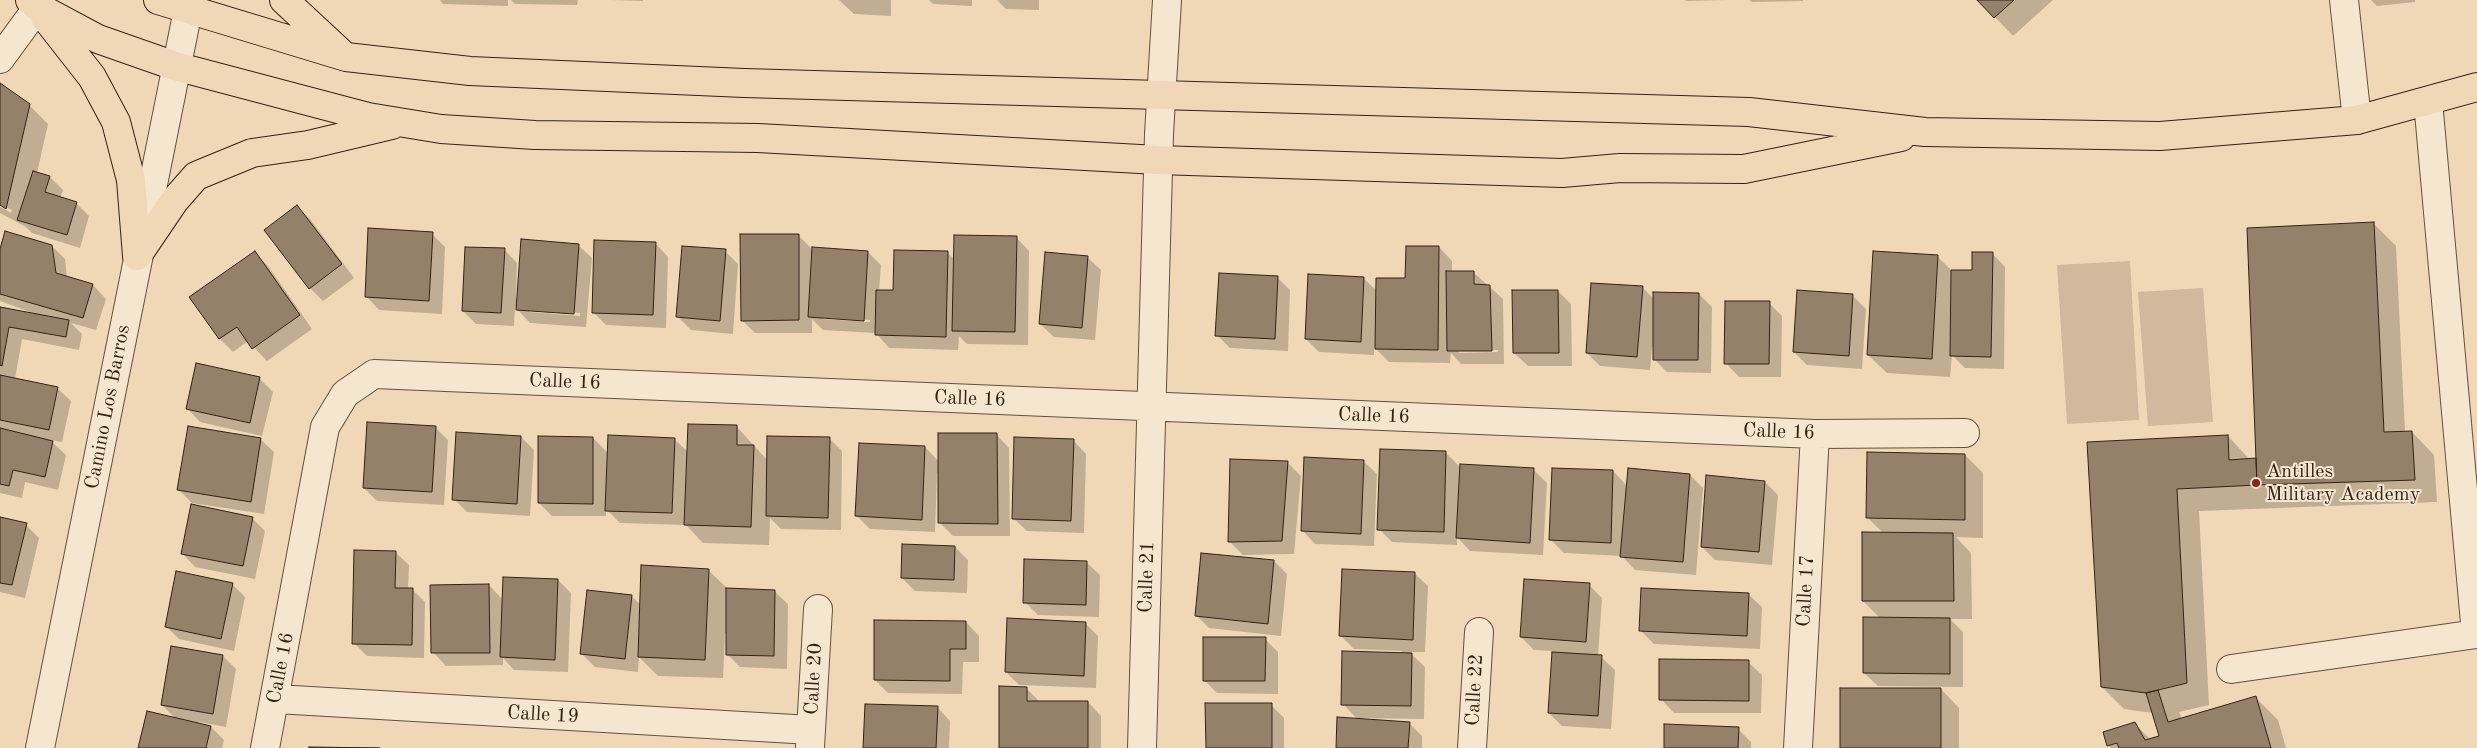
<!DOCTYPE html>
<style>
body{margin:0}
canvas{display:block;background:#f0d8b7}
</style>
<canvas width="2477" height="748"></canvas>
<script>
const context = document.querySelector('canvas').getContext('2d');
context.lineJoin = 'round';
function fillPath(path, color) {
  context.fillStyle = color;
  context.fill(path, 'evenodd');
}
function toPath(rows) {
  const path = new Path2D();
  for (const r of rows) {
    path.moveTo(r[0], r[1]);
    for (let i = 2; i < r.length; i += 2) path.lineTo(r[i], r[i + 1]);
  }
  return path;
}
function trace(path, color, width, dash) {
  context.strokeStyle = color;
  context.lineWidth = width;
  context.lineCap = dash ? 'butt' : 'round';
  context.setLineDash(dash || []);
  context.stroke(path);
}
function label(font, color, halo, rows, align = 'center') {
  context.font = font + ' "Old Standard TT",serif';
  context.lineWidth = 4;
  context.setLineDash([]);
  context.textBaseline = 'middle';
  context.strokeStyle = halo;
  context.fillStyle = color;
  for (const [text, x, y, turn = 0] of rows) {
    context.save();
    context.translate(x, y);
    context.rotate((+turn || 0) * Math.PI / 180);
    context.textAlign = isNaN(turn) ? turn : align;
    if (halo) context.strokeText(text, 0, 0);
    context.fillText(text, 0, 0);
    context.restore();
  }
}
fillPath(toPath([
 [2130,261,2139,420,2067,424,2057,265],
 [2203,288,2213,422,2148,426,2138,292]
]), '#d0b99c');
fillPath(toPath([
 [440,0,508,0,508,6,443,4],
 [511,0,578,0,577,5,515,4],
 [610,0,643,0,643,1],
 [839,0,891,0,891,16,854,14],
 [929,0,972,0,972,6,933,4],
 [997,0,1039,0,1039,10,1006,9],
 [1685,0,1728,0,1686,1],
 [1749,0,1803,0,1803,1,1752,2],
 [1979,0,2053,0,2013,36],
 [2371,0,2415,0,2415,2,2377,6],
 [0,85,29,105,48,124,37,173,50,177,63,190,60,198,76,203,89,216,80,248,32,233,26,227,0,213,0,207,11,213,12,210,0,204],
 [297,206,310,219,354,278,323,301,310,288],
 [2373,223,2396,246,2405,432,2412,432,2434,455,2437,502,2199,511,2209,705,2179,712,2182,719,2255,697,2278,720,2286,748,2111,748,2108,745,2135,724,2151,740,2160,737,2153,713,2124,709,2102,687,2089,443,2228,436,2250,460,2257,459],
 [432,234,445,247,442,314,379,310,366,296],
 [798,235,813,250,868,252,881,265,879,291,895,292,947,252,955,260,1016,237,1029,251,1028,345,967,344,959,336,958,350,889,348,876,333,823,330,812,319,812,333,755,333,742,320],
 [822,317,870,320,870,322,822,319],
 [655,243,668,257,666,328,606,325,593,312],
 [578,245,592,258,586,327,530,323,515,307,514,326,476,324,463,311,504,249,517,263,516,299,518,299],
 [529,310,580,313,580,316,529,312],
 [52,246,65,259,67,278,93,285,106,299,96,330,71,323,82,334,79,350,22,339,15,379,57,388,71,401,62,442,50,440,66,455,58,490,25,482,22,498,0,493,0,308,30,314,30,312,0,301,0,254],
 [1439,247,1452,261,1452,273,1473,272,1503,299,1504,364,1461,364,1451,353,1450,363,1389,362,1374,347,1374,355,1319,352,1306,339,1363,278,1377,291,1406,280],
 [1459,350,1498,350,1498,352,1459,353],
 [725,251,738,264,733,334,691,330,678,317],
 [255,253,268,266,312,329,267,361,248,341,233,352,220,339,191,298],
 [1992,253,2005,267,2004,369,1965,368,1952,355,1950,377,1887,373,1868,355,1938,257,1952,271,1973,271],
 [1087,257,1101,270,1095,340,1054,337,1040,324],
 [1277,277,1290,290,1288,351,1230,348,1217,335],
 [1643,288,1655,300,1699,294,1712,307,1711,373,1667,372,1654,359,1654,347,1652,347,1650,370,1600,366,1587,353],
 [1558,291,1571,304,1572,366,1528,366,1514,353],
 [1853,296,1866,309,1862,369,1807,365,1794,352],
 [1769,303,1782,316,1781,377,1739,377,1726,363],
 [259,378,273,392,262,436,200,422,187,408],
 [435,427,448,440,444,505,377,501,364,488],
 [737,427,768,461,829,438,842,451,841,530,781,529,770,518,769,545,703,543,686,525,620,523,606,509,606,516,552,516,539,503,593,438,608,453,674,439,688,452],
 [996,434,1009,448,1010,536,953,536,940,523,939,473,937,473,935,532,870,529,857,516,925,447,939,462],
 [521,437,534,450,530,516,467,512,454,499],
 [260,439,274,452,264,514,192,503,179,490],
 [1073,440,1086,454,1084,533,1027,531,1013,518],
 [1446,453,1461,468,1534,470,1547,483,1543,555,1470,551,1457,537,1457,545,1392,542,1379,529],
 [1965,455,1983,473,1983,538,1956,537,1971,553,1972,619,1950,619,1963,632,1963,687,1878,686,1864,673,1881,619,1863,601,1884,534,1868,518],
 [1363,461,1377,474,1374,546,1315,544,1302,530],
 [1288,463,1301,476,1294,554,1243,555,1230,542],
 [1613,471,1627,486,1690,475,1703,488,1696,575,1635,570,1622,556,1564,553,1551,540],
 [1765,482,1778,495,1772,565,1715,560,1702,547],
 [252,518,265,531,255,579,195,567,182,553],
 [0,519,26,525,39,538,25,598,0,592],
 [955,547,968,560,967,593,915,591,902,578],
 [395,552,409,565,408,589,412,589,425,602,424,658,367,656,354,643],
 [1274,561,1287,574,1281,636,1209,628,1196,615],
 [1086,562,1100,575,1099,617,1038,615,1025,602],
 [708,570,727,588,774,591,788,604,787,669,740,667,727,654,727,633,725,633,723,678,658,676,639,657,638,672,595,667,582,654,631,596,641,605],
 [1414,573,1428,586,1425,652,1409,652,1425,667,1424,719,1358,718,1358,720,1409,723,1422,736,1422,748,1337,748,1358,720,1343,704,1402,651,1354,649,1341,636],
 [558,580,571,593,568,672,514,670,503,658,503,665,446,666,433,652,489,585,503,600],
 [232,584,245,597,234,651,179,639,166,626],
 [1589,585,1602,598,1598,656,1601,657,1615,670,1611,729,1562,726,1549,713,1553,651,1534,650,1521,637],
 [1748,594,1762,607,1760,649,1654,644,1641,631],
 [966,622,979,636,979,662,963,662,962,694,888,693,875,680],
 [1085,623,1098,636,1096,688,1019,685,1006,672],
 [1265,639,1278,652,1278,694,1217,693,1204,680],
 [223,656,236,669,226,727,199,722,198,724,211,727,224,740,222,748,139,748,176,719,162,705],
 [1748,662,1762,675,1761,713,1674,713,1661,699],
 [1026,688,1039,701,1088,702,1101,716,1101,748,1000,748],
 [1941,689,1959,708,1959,748,1841,748],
 [1271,705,1284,718,1284,748,1207,748],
 [937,707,950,721,949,748,864,748],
 [1738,729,1751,742,1751,748,1665,748]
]), '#0003');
const building = toPath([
 [1977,0,2014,0,1994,18,1977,0],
 [0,83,30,104,6,209,0,205,0,83],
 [33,171,50,176,45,192,77,202,67,235,17,220,33,171],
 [297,205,342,264,309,289,264,230,297,205],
 [2374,222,2384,432,2412,431,2415,480,2257,485,2247,228,2374,222],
 [368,228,433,232,429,301,365,297,368,228],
 [5,231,52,245,56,273,93,284,83,318,0,294,0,249,5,231],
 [740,234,799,234,799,320,741,321,740,234],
 [954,235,1017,236,1015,332,952,331,954,235],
 [521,239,579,244,574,314,516,310,521,239],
 [594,240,656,242,653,315,592,313,594,240],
 [682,246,726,249,720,321,676,317,682,246],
 [1406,246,1439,246,1438,350,1375,349,1376,278,1405,278,1406,246],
 [465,247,505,248,501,313,462,311,465,247],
 [812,247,868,251,864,321,808,317,812,247],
 [894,250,948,251,946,337,875,335,876,290,893,290,894,250],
 [255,251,300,315,252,349,237,327,219,339,189,297,255,251],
 [1873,251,1938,255,1932,359,1867,355,1873,251],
 [1045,252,1088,256,1082,328,1039,324,1045,252],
 [1972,252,1993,252,1991,357,1950,356,1951,270,1972,270,1972,252],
 [1446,271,1474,271,1474,284,1490,285,1492,351,1447,351,1446,271],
 [1219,273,1278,276,1275,339,1215,336,1219,273],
 [1308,274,1364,277,1361,342,1305,339,1308,274],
 [1591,283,1643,286,1637,357,1586,353,1591,283],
 [1512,290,1558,290,1559,353,1513,353,1512,290],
 [1797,290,1853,294,1849,356,1793,352,1797,290],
 [1653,292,1699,293,1698,360,1653,360,1653,292],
 [1725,301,1770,301,1769,364,1724,364,1725,301],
 [0,307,69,320,66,337,9,327,2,366,0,365,0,307],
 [196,363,260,377,250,423,186,409,196,363],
 [0,375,58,387,49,430,0,420,0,375],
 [367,422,436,426,432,492,363,488,367,422],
 [688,424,737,425,737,445,754,445,751,527,684,525,688,424],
 [188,426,261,438,251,502,177,490,188,426],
 [0,428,53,441,45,477,13,470,9,486,0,484,0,428],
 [456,432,521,436,517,504,452,500,456,432],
 [938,433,997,433,998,524,938,523,938,433],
 [608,435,675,438,672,513,605,511,608,435],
 [2228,435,2229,460,2256,458,2257,485,2177,489,2187,683,2146,693,2101,687,2087,442,2228,435],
 [538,436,593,437,593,504,538,503,538,436],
 [767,436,830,437,828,518,766,516,767,436],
 [1014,437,1074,439,1071,521,1012,519,1014,437],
 [859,443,925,446,922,520,855,516,859,443],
 [1380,449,1446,451,1444,532,1377,530,1380,449],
 [1867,452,1965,454,1965,520,1866,518,1867,452],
 [1304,457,1364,460,1361,534,1301,531,1304,457],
 [1230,459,1288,461,1282,541,1228,542,1230,459],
 [1460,464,1534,468,1530,543,1456,538,1460,464],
 [1552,468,1613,470,1611,543,1549,540,1552,468],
 [1628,468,1690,474,1683,562,1620,557,1628,468],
 [1706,475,1765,481,1759,552,1701,547,1706,475],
 [191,504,253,517,243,566,181,554,191,504],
 [0,517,27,523,12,585,0,583,0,517],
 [1862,532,1953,533,1954,601,1862,601,1862,532],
 [902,544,955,546,954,580,901,578,902,544],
 [354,550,396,551,395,588,413,588,412,645,352,644,354,550],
 [1201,553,1274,560,1268,624,1195,616,1201,553],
 [1024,559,1087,561,1086,605,1023,603,1024,559],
 [641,565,709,569,705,660,638,657,641,565],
 [1342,569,1415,572,1413,640,1339,636,1342,569],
 [176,571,233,583,221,639,165,627,176,571],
 [503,577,558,579,555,660,500,657,503,577],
 [1524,579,1590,583,1586,642,1520,637,1524,579],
 [489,584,490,653,431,653,430,585,489,584],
 [726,588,775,590,774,656,726,655,726,588],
 [1641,588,1749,593,1747,636,1639,631,1641,588],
 [587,590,632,595,625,659,580,654,587,590],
 [1863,617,1950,618,1950,674,1863,673,1863,617],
 [1007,618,1086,622,1084,676,1005,672,1007,618],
 [874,620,966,621,966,649,950,649,950,681,874,680,874,620],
 [1203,637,1266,637,1265,681,1203,681,1203,637],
 [171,646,223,655,213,714,161,705,171,646],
 [1342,651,1412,653,1411,706,1341,705,1342,651],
 [1552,652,1602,655,1598,716,1548,713,1552,652],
 [1659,659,1749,660,1749,701,1659,700,1659,659],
 [999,686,1027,687,1027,701,1088,701,1088,748,999,748,999,686],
 [1840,688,1941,688,1941,748,1840,748,1840,688],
 [2158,690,2168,722,2256,696,2271,748,2119,748,2117,743,2107,746,2103,732,2135,722,2145,740,2159,736,2146,693,2158,690],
 [1205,703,1272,703,1272,748,1206,748,1205,703],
 [865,704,938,706,936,748,863,748,865,704],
 [147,711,211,726,206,748,138,748,147,711],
 [1337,717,1410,722,1408,748,1336,748,1337,717],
 [1664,724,1739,727,1738,748,1664,748,1664,724],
 [309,747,380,748,309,748,309,747]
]);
fillPath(building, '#95816a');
trace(building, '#322216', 1);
const minor = toPath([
 [2344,0,2357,120],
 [0,59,38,7],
 [2231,669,2476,634,2428,101],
 [276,699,811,730],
 [810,747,818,609],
 [265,748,325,427,345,394,374,374,1815,434,1965,433],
 [1142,748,1159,134,1167,0],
 [1472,748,1479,632],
 [1798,748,1815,434]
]);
const tertiary = toPath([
 [40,748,190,0]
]);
const primary = toPath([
 [30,0,38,7,98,39,175,66,368,117,441,129,535,135,758,138,1158,160,1562,173,1620,168,1744,169,1901,137],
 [158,0,346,57,470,71,744,83,1749,112,1925,132,2160,136,2357,120,2477,87],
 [284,0,341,53],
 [45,17,92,77,116,122,131,180,137,256],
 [137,256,175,200,196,176,252,153,308,145,392,125]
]);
trace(minor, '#62503e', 30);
trace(tertiary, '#62503e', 30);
trace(primary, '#322216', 30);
trace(minor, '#f5e6d0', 28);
trace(tertiary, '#f5e6d0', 28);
trace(primary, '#f0d8b7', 28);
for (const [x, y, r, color] of [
 [2256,483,5,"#8f2418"]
]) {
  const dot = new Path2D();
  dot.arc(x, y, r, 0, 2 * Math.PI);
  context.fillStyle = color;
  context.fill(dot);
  trace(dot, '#f5e6d0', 2);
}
label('20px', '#322216', '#f5e6d0', [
 ["Calle 16",565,382,2],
 ["Calle 16",970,399,2],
 ["Camino Los Barros",108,407,-79],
 ["Calle 16",1374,416,2],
 ["Calle 16",1779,432,2],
 ["Calle 21",1147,577,-88],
 ["Calle 17",1806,591,-87],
 ["Calle 16",281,668,-79],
 ["Calle 20",814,679,-87],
 ["Calle 22",1475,690,-87],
 ["Calle 19",543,715,3]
]);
label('20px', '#322216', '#f5e6d0', [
 ["Antilles",2266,472],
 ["Military Academy",2266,495]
], 'left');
</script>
